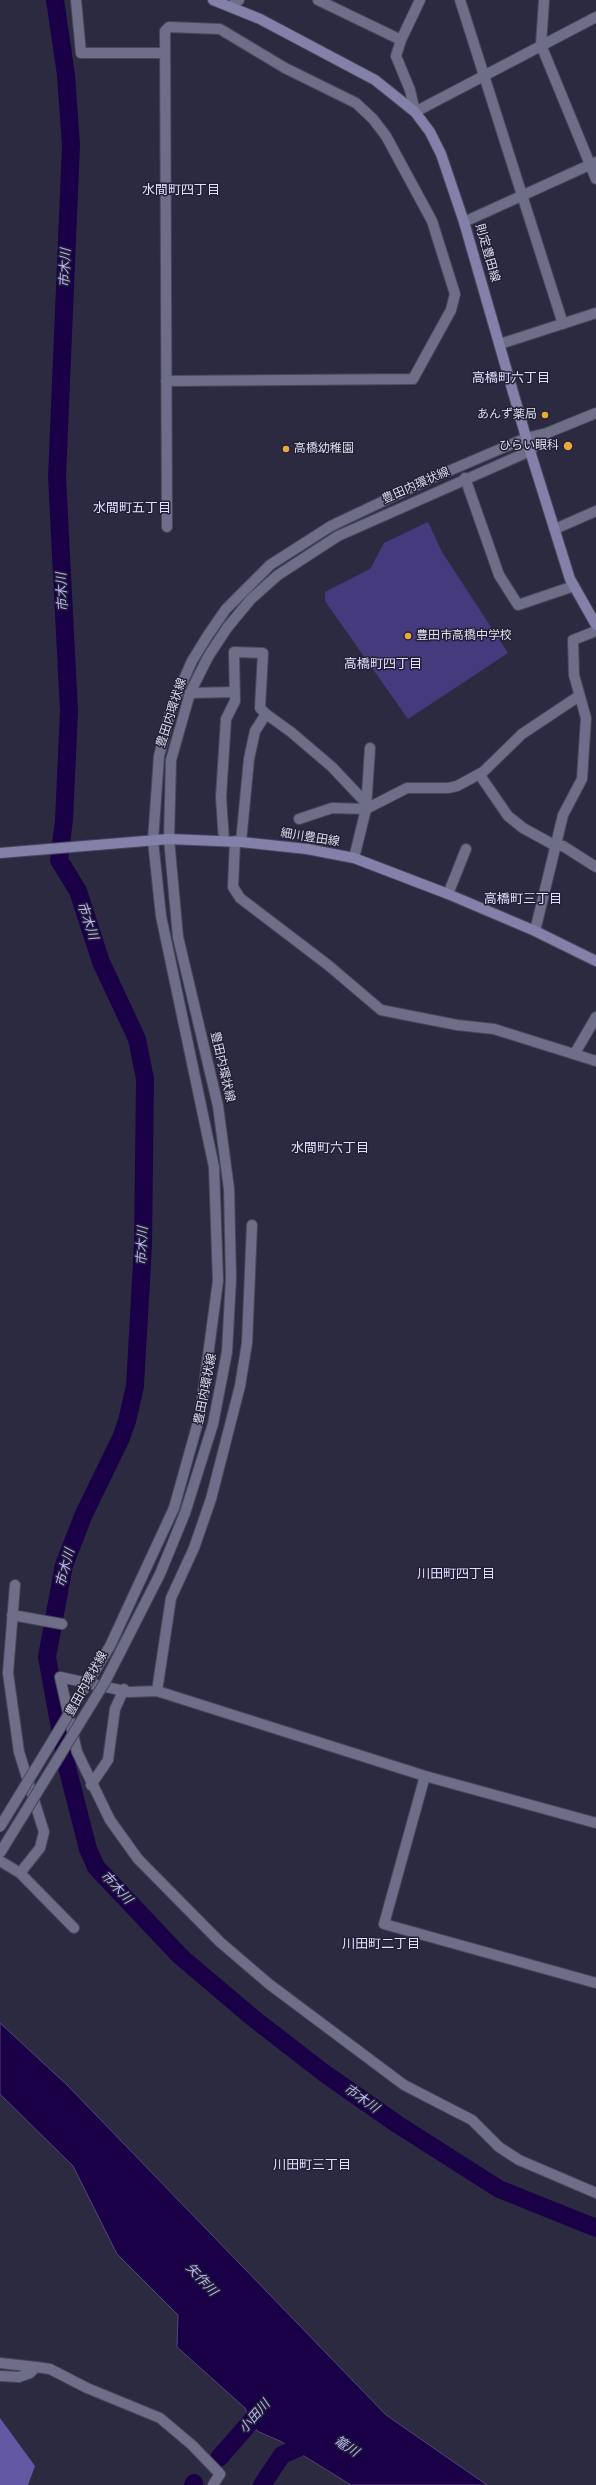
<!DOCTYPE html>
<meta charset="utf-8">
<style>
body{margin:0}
canvas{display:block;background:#2c2a41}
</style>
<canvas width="596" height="2485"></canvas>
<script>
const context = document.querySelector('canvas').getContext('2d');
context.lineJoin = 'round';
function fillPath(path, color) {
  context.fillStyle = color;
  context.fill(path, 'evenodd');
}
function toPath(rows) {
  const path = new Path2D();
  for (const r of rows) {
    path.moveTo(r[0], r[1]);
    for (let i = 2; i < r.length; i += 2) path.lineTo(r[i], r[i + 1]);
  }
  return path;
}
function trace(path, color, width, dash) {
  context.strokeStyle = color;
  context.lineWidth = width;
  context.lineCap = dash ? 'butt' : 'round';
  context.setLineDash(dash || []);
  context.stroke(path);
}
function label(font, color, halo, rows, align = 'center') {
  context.font = font + ' Poppins,"Noto Sans JP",sans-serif';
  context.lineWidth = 3;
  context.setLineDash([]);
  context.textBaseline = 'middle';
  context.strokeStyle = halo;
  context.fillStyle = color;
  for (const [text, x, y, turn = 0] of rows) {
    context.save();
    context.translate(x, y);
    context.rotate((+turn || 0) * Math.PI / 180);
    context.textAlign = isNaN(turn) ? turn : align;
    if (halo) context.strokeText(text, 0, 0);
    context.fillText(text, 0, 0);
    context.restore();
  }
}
fillPath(toPath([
 [428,522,442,552,508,653,408,719,325,601,325,592,370,569,384,543]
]), '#453a7e');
fillPath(toPath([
 [0,2418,35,2466,28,2485,0,2485]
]), '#6258a4');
const water = toPath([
 [0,2023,67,2085,386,2415,487,2485,351,2485,280,2441,257,2431,245,2408,177,2347,178,2315,117,2254,73,2166,0,2094,0,2023]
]);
fillPath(water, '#190047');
trace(water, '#544278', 1);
trace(toPath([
 [55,0,66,75,71,145,57,477,69,711,64,820,59,860,78,891,101,962,137,1039,145,1079,143,1245,135,1386,127,1421,121,1438,84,1514,64,1565,47,1657,67,1767,88,1849,96,1867,180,1956,253,2018,324,2073,397,2124,499,2189,596,2228],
 [219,2458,267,2403],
 [193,2485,194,2483],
 [262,2485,282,2455,316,2440]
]), '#190047', 18);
const minor = toPath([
 [76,0,81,53,163,53],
 [318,0,401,40,420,0],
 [460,0,563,324],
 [231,6,239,0],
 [401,40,396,56,410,90,415,112,596,17],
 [464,222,596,162],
 [500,344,596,313],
 [166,381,413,379,451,310,455,294,432,221,386,136,373,119,356,103,285,68,220,29,169,27,165,31,167,527],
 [465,478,499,575,518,605,574,586],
 [555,529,596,511],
 [190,693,235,692],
 [266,714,291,732,332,767,366,803],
 [479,774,508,816,523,828,554,845,563,846,596,867],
 [299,819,332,808,366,809,407,788,448,788,457,786,483,772,522,734,579,696],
 [224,841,221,797,226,719,235,701,234,652,263,653,260,708,266,714,255,731,249,759,241,842],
 [235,841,233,887,240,898,328,965,381,1010,457,1025,494,1029,596,1061],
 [354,858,366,809,370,748],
 [448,894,466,849],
 [535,931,563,815,582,779,586,718,574,675,573,640,596,631],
 [575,1053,596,1017],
 [15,1585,8,1673,19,1752,44,1832,40,1848,20,1873],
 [12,1615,62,1624],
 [157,1691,171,1598,194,1548,211,1499,240,1386,247,1343,252,1225],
 [425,1776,384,1924,596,1983],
 [91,1785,108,1760,115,1709,124,1689],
 [596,1823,425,1776,157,1691,129,1692,60,1677,77,1752,110,1820,138,1859,220,1942,269,1984,404,2085,472,2120,499,2147,519,2160,596,2193],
 [0,1861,20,1873,74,1928],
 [0,2363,36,2367],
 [0,2376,19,2377,30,2373,36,2367,50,2369,87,2388,160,2418,192,2445,220,2474,213,2485]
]);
const tertiary = toPath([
 [544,0,541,45,596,179],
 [174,1508,200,1415,218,1281,214,1167,161,916,153,841,159,756,172,706,192,661,208,635,226,609,270,565,331,526,430,479,526,438,547,433,596,413],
 [185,1513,213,1424,227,1352,231,1278,229,1189,218,1106,178,937,169,839,171,760,190,693,208,657,227,628,251,599,278,575,338,536,530,451,547,433]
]);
const secondary = toPath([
 [213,0,260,19,375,80,415,112,430,132,441,154,464,222,530,451,570,579,596,625],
 [0,853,169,839,241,842,307,849,354,858,448,894,535,931,596,961]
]);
trace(minor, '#49475a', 12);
trace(tertiary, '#49475a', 12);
trace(secondary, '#49475a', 12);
trace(minor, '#6f6e88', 10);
trace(tertiary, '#6f6e88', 10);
trace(secondary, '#8381a9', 10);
const tertiaryBridge = toPath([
 [0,1827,110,1646,174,1508],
 [0,1853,105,1682,160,1574,185,1513]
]);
trace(tertiaryBridge, '#49475a', 12, []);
trace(tertiaryBridge, '#6f6e88', 10);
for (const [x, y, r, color] of [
 [545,415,4,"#eaaa38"],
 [568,446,5,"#eaaa38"],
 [286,449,4,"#eaaa38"],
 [408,636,4,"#eaaa38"]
]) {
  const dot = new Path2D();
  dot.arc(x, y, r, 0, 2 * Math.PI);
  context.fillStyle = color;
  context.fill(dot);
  trace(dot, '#232037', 1.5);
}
label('12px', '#ddddec', '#232037', [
 ["則定豊田線",487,253,74],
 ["豊田内環状線",416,486,-24],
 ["豊田内環状線",172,713,-72],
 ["細川豊田線",310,838,9],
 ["豊田内環状線",222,1067,77],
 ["豊田内環状線",206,1389,-79],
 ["豊田内環状線",87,1684,-61]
]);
label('12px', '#ddddec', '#232037', [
 ["あんず薬局",537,415],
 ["ひらい眼科",559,446],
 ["高橋幼稚園",294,449,"left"],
 ["豊田市高橋中学校",416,636,"left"]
], 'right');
label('13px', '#e0defc', '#232037', [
 ["水間町四丁目",181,191],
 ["高橋町六丁目",511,379],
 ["水間町五丁目",132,509],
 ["高橋町四丁目",383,665],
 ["高橋町三丁目",523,900],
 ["水間町六丁目",330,1149],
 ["川田町四丁目",456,1575],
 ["川田町二丁目",381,1945],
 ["川田町三丁目",312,2166]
]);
label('italic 13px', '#bbb6f5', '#232037', [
 ["市木川",66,268,-88],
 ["市木川",63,592,-93],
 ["市木川",87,921,71],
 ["市木川",143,1246,-88],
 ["市木川",66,1568,-75],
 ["市木川",116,1888,47],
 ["市木川",361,2099,35],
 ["矢作川",201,2280,47],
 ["小田川",255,2417,-49],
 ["篭川",346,2447,33]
]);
</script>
